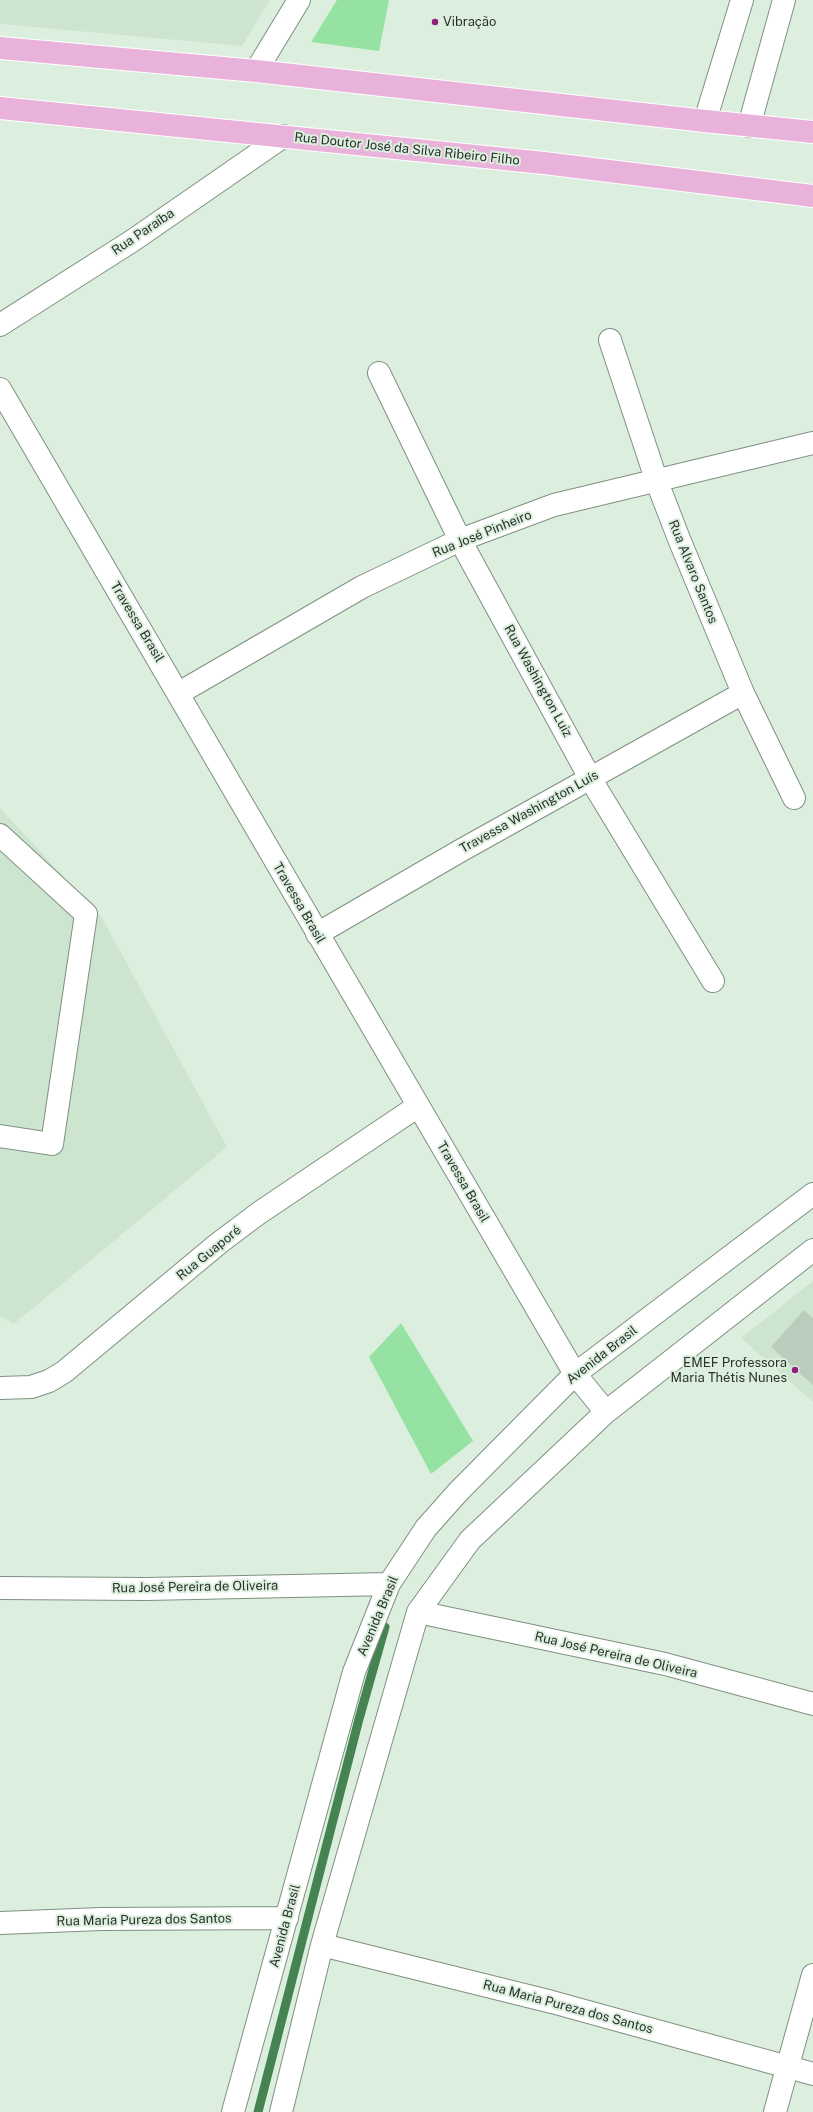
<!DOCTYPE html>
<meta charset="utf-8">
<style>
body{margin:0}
canvas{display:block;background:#dcefde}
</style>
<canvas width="813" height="2112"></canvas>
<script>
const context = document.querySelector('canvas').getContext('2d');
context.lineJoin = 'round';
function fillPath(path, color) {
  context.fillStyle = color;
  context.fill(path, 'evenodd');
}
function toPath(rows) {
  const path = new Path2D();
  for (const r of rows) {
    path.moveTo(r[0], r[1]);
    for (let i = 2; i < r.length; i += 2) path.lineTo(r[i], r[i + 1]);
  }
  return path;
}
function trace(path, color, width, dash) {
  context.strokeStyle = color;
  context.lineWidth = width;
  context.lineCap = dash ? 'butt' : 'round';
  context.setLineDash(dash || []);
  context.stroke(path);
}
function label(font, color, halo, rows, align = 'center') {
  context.font = font + ' "Public Sans",sans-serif';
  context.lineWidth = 4;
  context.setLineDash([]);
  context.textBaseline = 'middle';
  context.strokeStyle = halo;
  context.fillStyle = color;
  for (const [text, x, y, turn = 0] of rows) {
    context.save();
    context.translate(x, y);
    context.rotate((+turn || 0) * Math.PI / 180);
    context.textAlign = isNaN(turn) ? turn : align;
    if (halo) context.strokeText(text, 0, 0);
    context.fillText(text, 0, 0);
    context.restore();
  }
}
fillPath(toPath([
 [0,0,270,0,242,46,0,24],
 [0,808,102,918,227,1147,14,1324,0,1316],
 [813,1281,813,1402,741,1338]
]), '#cde5cf');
fillPath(toPath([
 [337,0,389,0,379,51,311,42],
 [401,1323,473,1441,431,1474,369,1357]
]), '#96e2a2');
trace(toPath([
 [258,2112,359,1719,385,1627]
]), '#468352', 9);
fillPath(toPath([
 [804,1310,813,1318,813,1385,771,1347]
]), '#baccbc');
const minor = toPath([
 [256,71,299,0],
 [705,121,742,0],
 [749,126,784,0],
 [0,325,132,241,284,136],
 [610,340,657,482,679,539,743,693,794,798],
 [379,373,460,540,590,778,713,981],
 [0,389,575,1374,606,1412],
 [179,693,362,587,460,540,554,505,813,443],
 [0,835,86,914,52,1144,0,1136],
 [317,934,460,851,743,693],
 [0,1388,31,1387,49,1381,64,1372,219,1243,259,1213,418,1106],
 [0,1588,146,1589,389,1584],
 [418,1612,665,1664,813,1704],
 [0,1923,101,1919,287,1918],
 [322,1945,552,2002,813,2074],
 [233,2112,354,1672,389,1584,426,1528,458,1492,575,1374,813,1194],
 [281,2112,322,1945,418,1612,470,1540,606,1412,813,1250],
 [775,2112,813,1975]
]);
const major = toPath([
 [0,48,256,71,705,121,813,132],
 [0,108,544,163,813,196]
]);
trace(minor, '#7f9081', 24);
trace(major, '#fff', 24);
trace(minor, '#fff', 22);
trace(major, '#e9b2db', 22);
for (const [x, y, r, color] of [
 [435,22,4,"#931e7c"],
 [795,1370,4,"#931e7c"]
]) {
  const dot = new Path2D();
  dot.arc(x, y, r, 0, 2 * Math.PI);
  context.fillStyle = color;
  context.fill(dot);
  trace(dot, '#dcefde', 1.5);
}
label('13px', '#2a322b', '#dcefde', [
 ["Vibração",443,22],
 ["EMEF Professora",787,1363,"right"],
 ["Maria Thétis Nunes",787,1378,"right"]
], 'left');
label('13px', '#2a322b', '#dcefde', [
 ["Rua Doutor José da Silva Ribeiro Filho",407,149,6],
 ["Rua Paraíba",143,232,-34],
 ["Rua José Pinheiro",482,534,-22],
 ["Rua Alvaro Santos",693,572,68],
 ["Travessa Brasil",137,622,59],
 ["Rua Washington Luiz",538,681,61],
 ["Travessa Washington Luís",529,812,-29],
 ["Travessa Brasil",299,903,60],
 ["Travessa Brasil",463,1182,60],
 ["Rua Guaporé",209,1253,-39],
 ["Avenida Brasil",602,1355,-38],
 ["Rua José Pereira de Oliveira",195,1587,-1],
 ["Avenida Brasil",378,1616,-67],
 ["Rua José Pereira de Oliveira",616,1655,13],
 ["Rua Maria Pureza dos Santos",144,1920,-1],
 ["Avenida Brasil",285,1926,-75],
 ["Rua Maria Pureza dos Santos",568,2007,15]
]);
</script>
